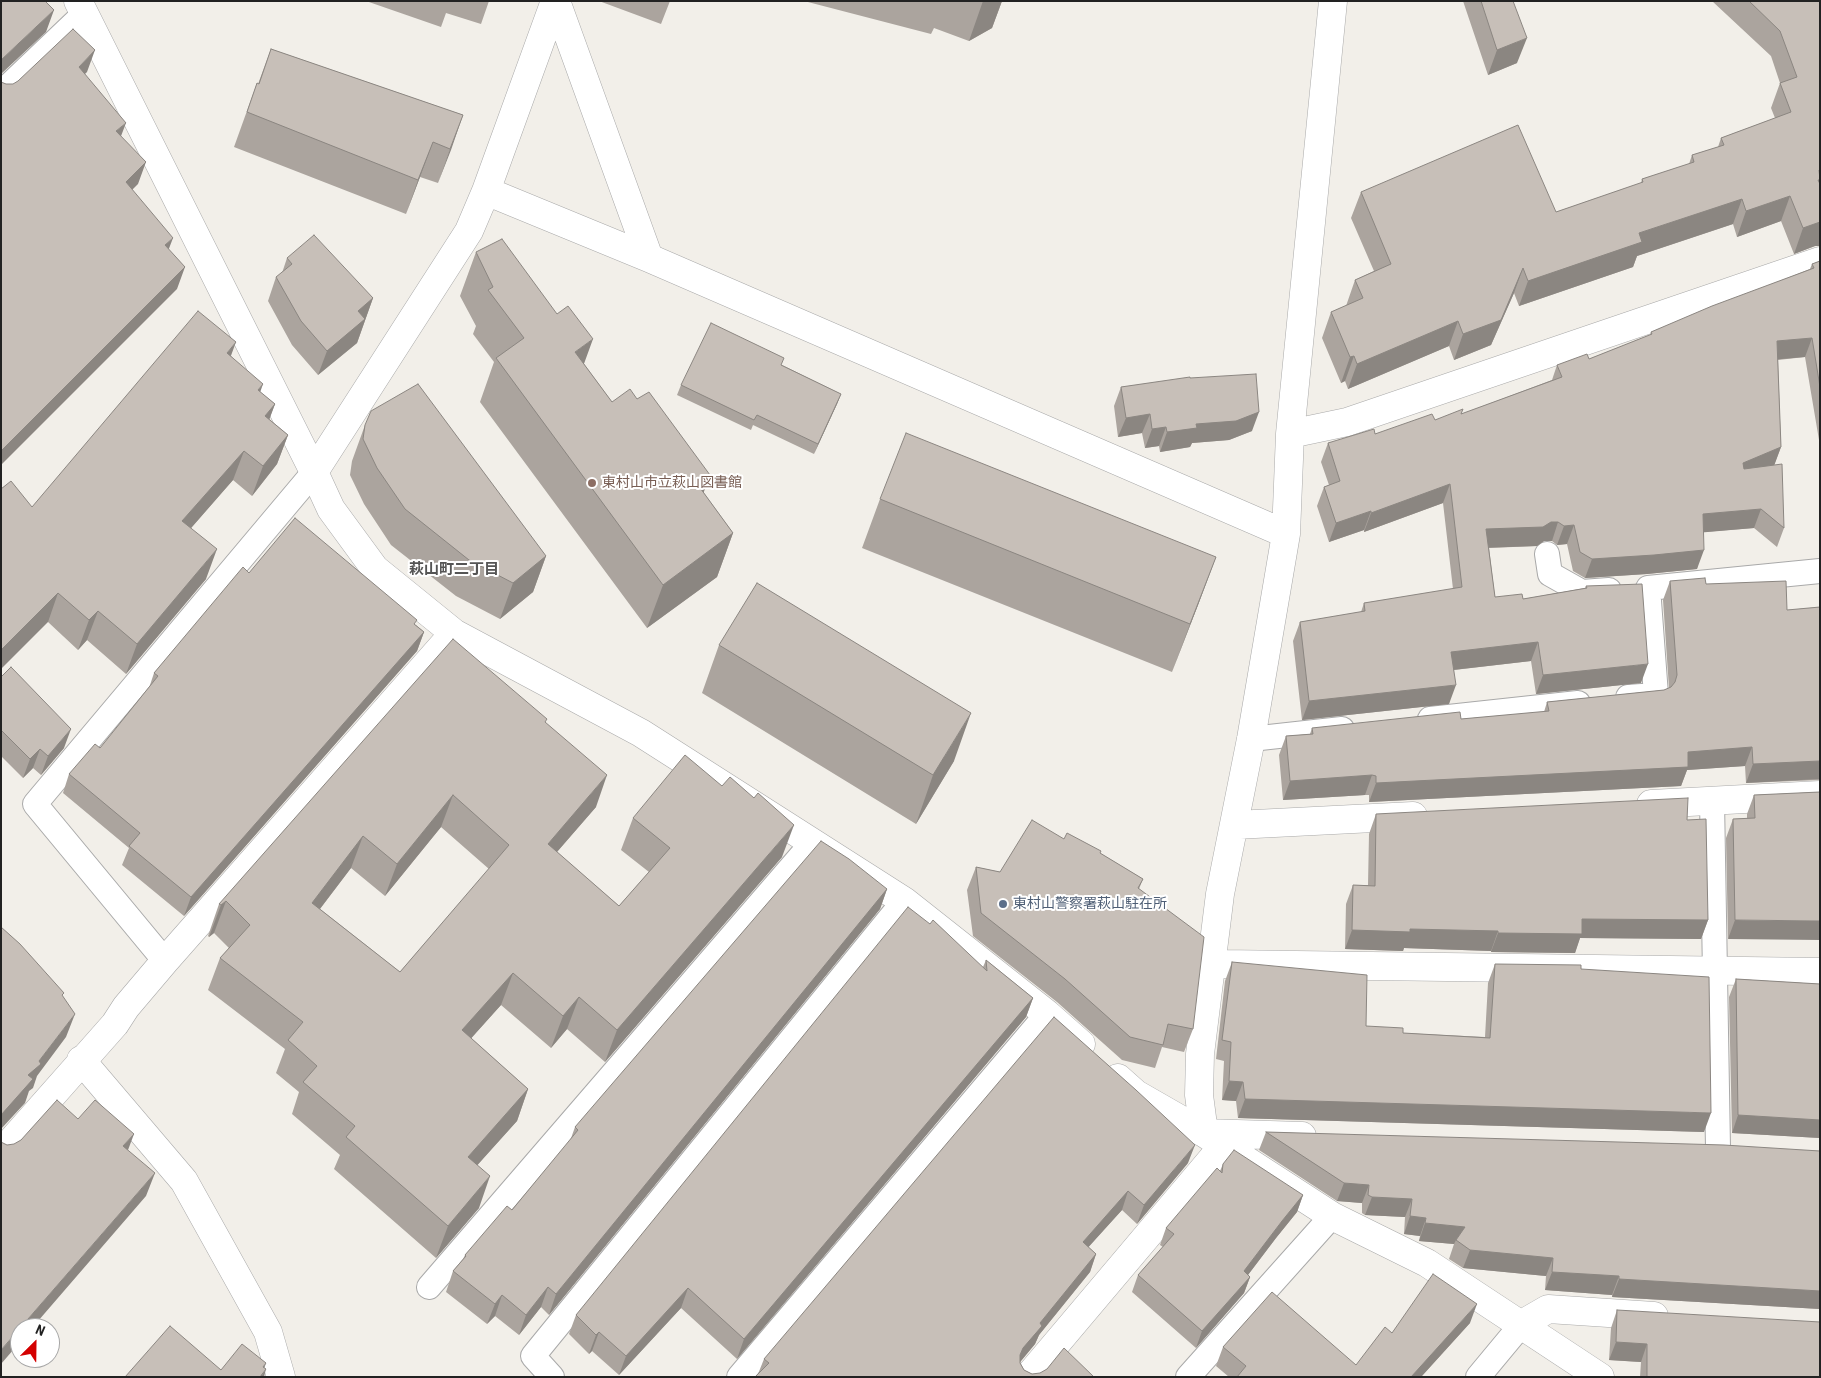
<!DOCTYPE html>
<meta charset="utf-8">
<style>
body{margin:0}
#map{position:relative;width:1821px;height:1378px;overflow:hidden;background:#f2efe9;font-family:"Roboto Condensed",sans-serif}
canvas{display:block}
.frame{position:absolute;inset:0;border:2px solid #222;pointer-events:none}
.north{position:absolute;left:10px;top:1318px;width:50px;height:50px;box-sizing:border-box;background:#fff;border:1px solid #a7a7a7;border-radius:50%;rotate:23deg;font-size:14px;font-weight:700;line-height:20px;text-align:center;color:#222}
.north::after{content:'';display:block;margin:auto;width:18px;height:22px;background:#d40000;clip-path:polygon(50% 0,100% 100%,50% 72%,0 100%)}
</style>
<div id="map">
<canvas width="1821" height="1378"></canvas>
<div class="frame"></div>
<div class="north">N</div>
</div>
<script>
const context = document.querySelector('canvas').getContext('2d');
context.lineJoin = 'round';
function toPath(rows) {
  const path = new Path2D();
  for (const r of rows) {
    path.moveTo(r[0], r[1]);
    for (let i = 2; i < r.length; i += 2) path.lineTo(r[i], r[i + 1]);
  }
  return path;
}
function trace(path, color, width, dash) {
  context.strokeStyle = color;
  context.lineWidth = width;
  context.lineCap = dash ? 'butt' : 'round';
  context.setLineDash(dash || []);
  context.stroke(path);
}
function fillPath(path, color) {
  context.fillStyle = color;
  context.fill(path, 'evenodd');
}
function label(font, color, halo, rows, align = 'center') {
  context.font = font + ' "Roboto Condensed","Noto Sans JP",sans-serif';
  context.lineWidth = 4;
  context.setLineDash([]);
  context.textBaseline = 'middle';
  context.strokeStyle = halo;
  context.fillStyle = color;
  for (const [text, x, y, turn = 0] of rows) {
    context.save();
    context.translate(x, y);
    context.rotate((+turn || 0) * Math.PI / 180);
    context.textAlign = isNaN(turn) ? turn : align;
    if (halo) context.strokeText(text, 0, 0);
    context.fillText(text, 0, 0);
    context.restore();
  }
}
const service = toPath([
 [1,93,84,14],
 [1547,554,1550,574,1582,592,1609,590],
 [1628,697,1656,695,1648,588,1820,571],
 [1430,719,1578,703],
 [1251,739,1342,729],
 [1712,800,1718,1148],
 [165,961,35,804,314,472],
 [429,1287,813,842],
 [552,1377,533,1356,904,901],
 [739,1377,1047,1014],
 [1188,1377,1332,1216],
 [1478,1377,1522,1324]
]);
const minor = toPath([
 [78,1,314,472,331,509,375,569,454,633,641,733,904,901,1047,1014,1081,1044],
 [556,1,649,258],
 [486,191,649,258,1286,534],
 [1290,434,1347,422,1820,261],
 [314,472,469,231,486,191,555,1],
 [1651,804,1820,795],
 [1235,825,1413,816],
 [1221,964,1820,972],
 [81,1060,184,1181,268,1332,281,1377],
 [1118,1078,1136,1094,1204,1133,1332,1216,1427,1263,1600,1377],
 [1204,1133,1199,1095,1200,1054,1220,894,1251,739,1286,534,1290,434,1333,1],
 [1204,1133,1302,1136],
 [1,1153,115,1024,126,1007,165,961,454,633],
 [1522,1324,1548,1309,1654,1316],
 [1028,1377,1223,1146]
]);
trace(service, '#a9a9a9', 26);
trace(minor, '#a9a9a9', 29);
trace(service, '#fff', 24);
trace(minor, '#fff', 28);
fillPath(toPath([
 [366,1,489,1,481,24,446,13,441,27],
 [599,1,670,1,661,24],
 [804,1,1002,1,992,28,969,41,934,28,931,34],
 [1463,1,1513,1,1517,63,1488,75],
 [1712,1,1820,1,1820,246,1815,246,1794,254,1781,221,1737,237,1733,224,1637,256,1633,267,1519,306,1514,293,1491,345,1454,360,1449,346,1348,389,1345,381,1341,383,1322,338,1331,312,1346,306,1355,280,1374,271,1351,218,1361,192,1556,212,1641,183,1642,179,1689,164,1692,155,1718,147,1721,138,1775,118,1771,108,1780,83,1771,56],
 [271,49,463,115,438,183,420,177,406,214,234,147,257,83,258,84],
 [476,252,584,364,612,402,704,493,733,533,717,577,647,628,480,402,494,362,473,334,476,326,460,296],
 [287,258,373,298,357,343,318,375,292,345,268,301,276,277,282,273],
 [1820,261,1820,446,1805,357,1778,360,1781,447,1774,465,1784,528,1777,547,1754,528,1704,532,1697,569,1647,574,1585,578,1573,571,1567,544,1557,545,1552,541,1544,541,1537,546,1489,548,1495,597,1523,599,1585,588,1586,586,1641,683,1536,694,1531,661,1454,670,1449,704,1302,720,1293,641,1300,622,1361,612,1364,603,1453,589,1443,503,1364,532,1364,530,1329,542,1317,506,1324,487,1329,485,1321,462,1328,443,1375,434,1462,414,1552,380,1557,365,1589,359,1650,335,1651,332,1810,269,1812,264],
 [231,356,260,392,275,404,269,419,288,435,277,464,252,496,233,480,191,528,206,579,126,674,87,640,78,650,48,622,32,507],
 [782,365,841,394,837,404,814,454,753,425,751,430,677,395,681,385],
 [1190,378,1252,431,1229,440,1192,443,1190,447,1160,452,1159,446,1145,448,1142,433,1118,437,1114,406,1121,387],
 [365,425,546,556,533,592,500,619,456,596,391,545,364,504,350,475,352,461],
 [880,499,1216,557,1198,605,1172,672,862,548],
 [249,573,416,625,424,632,417,651,184,916,122,865,129,848,63,793,69,774,100,748,149,688,154,673],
 [1670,581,1706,584,1787,610,1820,607,1820,780,1746,783,1745,766,1687,770,1681,786,1369,802,1369,795,1365,795,1283,800,1279,755,1286,736,1310,734,1312,728,1461,719,1544,712,1547,702,1664,690,1669,688,1663,600],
 [719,645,954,761,916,824,702,693],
 [1,677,64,748,41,775,33,768,23,778,1,756],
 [545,722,596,807,557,852,619,906,649,872,621,850,633,818,782,857,605,1062,567,1029,551,1048,501,1005,471,1038,528,1089,517,1121,477,1165,479,1208,436,1258,334,1169,340,1155,292,1114,299,1092,276,1073,285,1049,208,990,220,958,229,948,214,933,209,937,208,936,219,904],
 [441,827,489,869,400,972,320,909,351,868,385,896],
 [1820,792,1728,939,1726,838,1733,819,1747,818,1747,814,1754,795],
 [1376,814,1687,820,1708,920,1701,939,1580,938,1575,953,1491,952,1491,951,1404,948,1403,951,1345,949,1346,904,1353,885,1368,885,1369,834],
 [1064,839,1100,853,1143,879,1139,889,1193,1029,1184,1052,1162,1047,1155,1068,1122,1060,1057,1002,973,936,967,890,976,867,1000,872],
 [887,889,880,909,549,1315,541,1307,519,1335,495,1316,487,1324,446,1292,453,1271,463,1259,465,1255,512,1210,570,1141,575,1127],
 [986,960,1033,998,1026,1017,737,1359,681,1308,619,1375,592,1351,589,1354,569,1334,576,1315,983,967],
 [1232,962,1366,1026,1403,1033,1485,1037,1488,983,1495,964,1581,969,1704,1132,1238,1118,1236,1101,1222,1100,1224,1061,1216,1059,1225,981],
 [1736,979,1820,984,1820,1138,1732,1133,1729,997],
 [1266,1132,1820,1151,1820,1309,1612,1297,1612,1295,1545,1290,1546,1276,1463,1268,1449,1259,1454,1244,1419,1241,1420,1236,1404,1234,1405,1217,1365,1215,1362,1213,1362,1203,1337,1201,1259,1150],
 [1188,1163,1137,1224,1122,1210,1088,1247,1096,1254,1090,1272,1039,1335,1035,1344,1020,1362,1024,1370,1032,1374,1094,1377,756,1377,758,1374,764,1359],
 [1223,1164,1303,1195,1297,1212,1276,1238,1248,1275,1250,1277,1244,1293,1196,1348,1132,1292,1138,1275,1163,1247,1160,1245,1166,1228,1220,1171],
 [1617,1310,1820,1377,1640,1377,1641,1362,1609,1360,1611,1328],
 [1470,1323,1421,1377,1229,1377,1216,1366,1223,1347,1356,1365,1392,1333]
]), '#aba49e');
fillPath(toPath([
 [983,1,1002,1,992,28,969,41],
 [54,10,46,32,1,74,1,60],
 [1527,38,1517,63,1488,75,1497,50],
 [95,50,87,72,71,88,79,67],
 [463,115,451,150,438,183,450,149],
 [126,123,118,144,116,131],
 [433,142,420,177,406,214,418,180],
 [146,162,138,184,118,204,126,182],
 [1790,196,1781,221,1737,237,1746,211],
 [1742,199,1733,224,1637,256,1633,267,1519,306,1528,281,1639,233],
 [1820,222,1820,246,1815,246,1794,254,1803,228],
 [173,238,165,259,165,245],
 [185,267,177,289,1,465,1,451],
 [1523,268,1514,293,1491,345,1454,360,1463,334],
 [373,298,357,343,318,375,327,351,358,311],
 [1458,321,1449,346,1348,389,1357,364],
 [1812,338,1805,357,1770,360,1777,341],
 [593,339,577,383,575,352],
 [236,342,225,372,227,353],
 [1354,356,1345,381,1341,383,1350,357],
 [263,384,253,413,258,390],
 [841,394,837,404,814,454,818,444],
 [275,404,264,434,265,416],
 [1259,412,1252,431,1229,440,1192,443,1190,447,1160,452,1167,432,1196,424],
 [1150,414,1142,433,1118,437,1126,418],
 [1166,427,1159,446,1145,448,1152,429],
 [288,435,277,464,252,496,263,466],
 [1781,447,1774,466,1736,482,1743,463],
 [244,451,233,480,171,551,182,521],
 [710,475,694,519,698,485],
 [1450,484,1443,503,1364,532,1371,513],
 [1761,509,1754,528,1696,533,1703,514],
 [1371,511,1364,530,1329,542,1336,523],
 [1551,522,1558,522,1552,541,1544,541,1537,546,1479,548,1486,529],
 [1574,525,1567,544,1557,545,1564,526],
 [733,533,717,577,647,628,663,585],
 [217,549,206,579,126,674,137,644],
 [1704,550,1697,569,1647,574,1585,578,1592,559],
 [546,556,533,592,500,619,513,583],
 [1216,557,1198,605,1172,672,1190,624],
 [58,593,48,622,1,669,1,650],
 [98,611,87,640,78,650,89,620],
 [424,632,417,651,184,916,191,897],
 [1538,642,1531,661,1444,671,1451,652],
 [1648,664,1641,683,1536,694,1543,675],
 [1456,685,1449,704,1302,720,1309,701],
 [971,713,954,761,916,824,933,775],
 [71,729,64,748,41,775,48,756],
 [1752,747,1745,766,1687,770,1681,786,1369,802,1376,783,1688,752],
 [40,749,33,768,23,778,30,759],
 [1820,761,1819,779,1746,783,1753,764],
 [607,775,596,807,536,876,548,844],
 [1372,775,1365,795,1283,800,1290,781],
 [453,795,441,827,385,896,397,864],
 [794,825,782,857,605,1062,617,1030],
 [363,836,351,868,300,935,312,903],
 [887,889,880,909,549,1315,556,1294],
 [226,901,214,933,209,937,221,905],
 [1582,919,1708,920,1701,939,1580,938,1575,953,1491,952,1498,933],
 [1735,920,1820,921,1820,940,1728,939],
 [1410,929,1498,931,1491,951,1404,948,1403,951,1345,949,1352,930],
 [513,973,501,1005,450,1062,462,1030],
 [579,997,567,1029,551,1048,563,1016],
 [1033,998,1026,1017,737,1359,744,1339],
 [75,1014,66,1037,37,1076,33,1088,29,1091,25,1103,1,1129,1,1115,28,1075],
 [1229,1081,1243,1082,1236,1101,1222,1100],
 [528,1089,517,1121,456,1189,468,1157],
 [1245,1099,1711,1113,1704,1132,1238,1118],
 [1738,1115,1820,1120,1820,1138,1732,1133],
 [134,1134,125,1158,123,1146],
 [1195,1145,1188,1163,1137,1224,1144,1205],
 [155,1173,146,1196,32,1328,20,1328],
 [490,1176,479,1208,436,1258,448,1226],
 [1344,1183,1369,1185,1362,1203,1337,1201],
 [1128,1191,1122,1210,1076,1261,1083,1242],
 [1303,1195,1297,1212,1276,1238,1238,1288,1244,1271,1282,1221],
 [1372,1197,1412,1199,1405,1217,1365,1215],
 [1410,1216,1426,1218,1420,1236,1404,1234],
 [1425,1223,1465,1227,1456,1240,1454,1244,1419,1241],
 [1470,1250,1553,1258,1546,1276,1463,1268],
 [1096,1254,1090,1272,1039,1335,1035,1344,1016,1367,1020,1355,1023,1348,1040,1323],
 [1552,1272,1619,1276,1612,1295,1545,1290],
 [1250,1277,1244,1293,1196,1348,1202,1331],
 [1619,1279,1820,1291,1820,1309,1612,1297],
 [548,1287,541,1307,519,1335,526,1315],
 [688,1288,681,1308,619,1375,626,1356],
 [502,1295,495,1316,487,1324,495,1304],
 [1477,1304,1470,1323,1421,1377,1411,1377],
 [20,1329,20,1342,1,1364,1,1350],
 [599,1332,592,1351,589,1354,596,1335],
 [1616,1342,1647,1344,1641,1362,1609,1360],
 [266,1363,262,1375,266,1369,264,1377,260,1377,263,1367]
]), '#8b8681');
const building = toPath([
 [1,1,45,1,54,10,1,60,1,1],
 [1481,1,1513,1,1527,38,1497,50,1481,1],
 [1749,1,1820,1,1820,170,1819,170,1820,180,1818,180,1820,184,1820,222,1803,228,1790,196,1746,211,1742,199,1639,233,1642,242,1528,281,1523,268,1501,320,1463,334,1458,321,1357,364,1354,356,1350,357,1331,312,1363,298,1355,280,1391,264,1361,192,1518,125,1556,212,1643,182,1642,179,1694,162,1692,155,1724,145,1721,138,1791,112,1780,83,1797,77,1780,31,1749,1],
 [73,29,95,50,79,67,126,123,116,131,146,162,126,182,173,238,165,245,185,267,1,451,1,82,6,84,13,84,18,81,73,29],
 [271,49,463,115,450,149,433,142,418,180,247,112,257,83,259,84,271,49],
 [314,235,373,298,358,311,365,319,327,351,301,321,276,277,292,264,287,258,314,235],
 [502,239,557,314,568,306,593,339,575,352,612,402,630,389,637,399,649,392,710,475,698,485,733,533,663,585,496,358,524,338,488,290,493,287,476,252,502,239],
 [1820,261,1820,387,1812,338,1777,341,1781,447,1743,463,1744,469,1782,464,1784,528,1761,509,1703,514,1704,550,1654,555,1592,559,1580,552,1574,525,1564,526,1558,522,1551,522,1543,527,1486,529,1495,597,1522,594,1523,599,1587,588,1586,586,1642,584,1648,664,1543,675,1538,642,1451,652,1456,685,1309,701,1300,622,1365,611,1364,603,1462,587,1450,484,1371,513,1371,511,1336,523,1324,487,1340,481,1328,443,1374,429,1375,434,1432,414,1435,420,1463,409,1461,414,1562,377,1557,365,1587,354,1589,359,1652,334,1651,332,1712,306,1814,268,1812,264,1820,261],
 [198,311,236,342,227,353,263,384,258,390,275,404,265,416,288,435,263,466,244,451,182,521,217,549,137,644,98,611,89,620,58,593,1,650,1,489,11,481,32,507,198,311],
 [711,323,784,358,781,365,841,394,818,444,757,415,754,420,681,385,711,323],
 [1256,374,1259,412,1236,421,1196,424,1197,428,1167,432,1166,427,1152,429,1150,414,1126,418,1121,387,1190,377,1190,378,1256,374],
 [418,384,546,556,513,583,469,560,405,509,377,468,363,439,365,425,371,411,418,384],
 [906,433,1216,557,1190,624,880,499,906,433],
 [295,518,417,620,414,624,424,632,191,897,129,846,140,833,69,774,95,744,100,748,158,676,154,673,243,567,249,573,295,518],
 [1705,578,1706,584,1786,581,1787,610,1820,607,1820,761,1753,764,1752,747,1688,752,1688,767,1376,783,1376,776,1372,775,1290,781,1286,736,1313,734,1312,728,1460,712,1461,719,1549,711,1547,702,1664,690,1671,687,1675,682,1677,675,1670,581,1705,578],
 [757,583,971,713,933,775,719,645,757,583],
 [453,639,547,719,545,722,607,775,548,844,619,906,670,848,633,818,685,755,722,786,730,777,754,798,758,793,794,825,617,1030,579,997,563,1016,513,973,462,1030,528,1089,468,1157,490,1176,448,1226,346,1137,355,1126,303,1082,317,1066,288,1040,303,1022,220,958,250,925,226,901,221,905,219,904,453,639],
 [453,795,509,845,400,972,312,903,363,836,397,864,453,795],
 [11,667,71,729,48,756,40,749,30,759,1,730,1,677,11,667],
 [1820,792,1820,921,1735,920,1733,819,1755,818,1754,795,1820,792],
 [1688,798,1687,820,1706,819,1708,920,1582,919,1582,934,1498,933,1498,931,1410,929,1410,932,1352,930,1353,885,1375,886,1376,814,1688,798],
 [1032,820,1064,839,1067,833,1101,851,1100,853,1143,879,1138,888,1204,937,1193,1029,1168,1024,1163,1045,1130,1037,1065,979,981,913,976,867,1000,872,1032,820],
 [821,841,849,859,887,889,556,1294,548,1287,526,1315,502,1295,495,1304,453,1271,466,1256,465,1255,507,1206,512,1210,578,1130,575,1127,821,841],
 [908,907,930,924,933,920,987,971,986,960,1033,998,744,1339,688,1288,626,1356,599,1332,596,1335,576,1315,908,907],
 [1,927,20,944,64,993,62,995,75,1014,39,1061,41,1064,28,1075,33,1079,1,1115,1,927],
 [1232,962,1367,975,1366,1026,1403,1028,1403,1033,1490,1038,1495,964,1581,965,1581,969,1709,977,1711,1113,1245,1099,1243,1082,1229,1081,1231,1042,1222,1040,1232,962],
 [1736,979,1820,984,1820,1120,1738,1115,1736,979],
 [1054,1017,1136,1090,1195,1145,1144,1205,1128,1191,1083,1242,1096,1254,1040,1323,1042,1326,1023,1348,1020,1355,1020,1363,1024,1370,1032,1374,1040,1373,1047,1369,1064,1348,1094,1377,757,1377,756,1376,769,1363,764,1359,1054,1017],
 [57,1100,78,1119,95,1100,134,1134,123,1146,155,1173,1,1350,1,1142,7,1145,14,1144,21,1140,57,1100],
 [1266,1132,1724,1145,1820,1151,1820,1291,1619,1279,1619,1276,1552,1272,1553,1258,1470,1250,1456,1240,1465,1227,1425,1223,1426,1218,1410,1216,1412,1199,1372,1197,1368,1195,1369,1185,1344,1183,1266,1132],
 [1234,1150,1303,1195,1282,1221,1244,1271,1250,1277,1202,1331,1138,1275,1174,1234,1166,1228,1217,1168,1222,1173,1223,1164,1234,1150],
 [1433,1274,1477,1304,1411,1377,1237,1377,1246,1366,1223,1347,1272,1292,1356,1365,1385,1327,1392,1333,1433,1274],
 [1617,1310,1820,1322,1820,1377,1647,1377,1647,1344,1616,1342,1617,1310],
 [170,1326,221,1370,242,1344,266,1363,263,1367,266,1369,260,1377,125,1377,170,1326]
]);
fillPath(building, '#c7bfb8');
trace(building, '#8b8681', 1);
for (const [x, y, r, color] of [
 [592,483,5,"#8d6e63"],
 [1003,904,5,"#5c6f8a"]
]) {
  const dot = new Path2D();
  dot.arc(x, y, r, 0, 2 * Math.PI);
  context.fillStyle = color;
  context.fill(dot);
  trace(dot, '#fff', 2);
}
label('14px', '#785e54', '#fff', [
 ["東村山市立萩山図書館",602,483]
], 'left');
label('14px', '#4e5e75', '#fff', [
 ["東村山警察署萩山駐在所",1013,904]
], 'left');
label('bold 15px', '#555', '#fff', [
 ["萩山町二丁目",454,570]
]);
</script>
